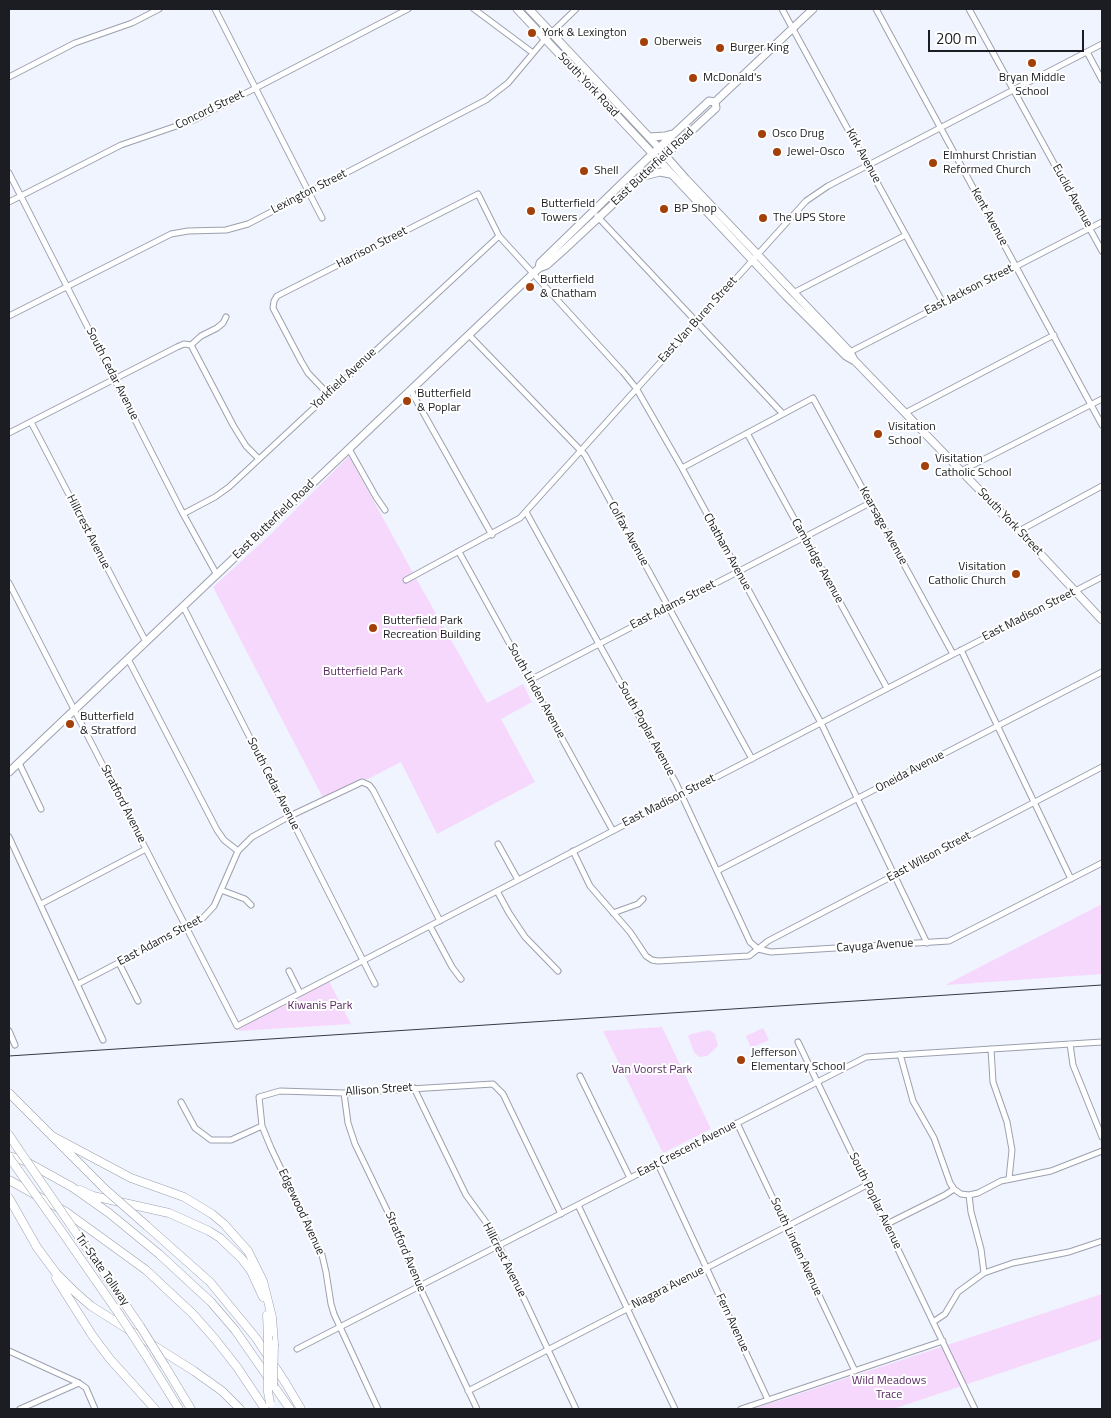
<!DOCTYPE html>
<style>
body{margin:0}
#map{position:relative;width:1111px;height:1418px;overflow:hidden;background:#eff4ff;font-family:"Titillium Web",sans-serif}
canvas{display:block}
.frame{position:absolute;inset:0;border:10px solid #1b1d22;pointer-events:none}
.scale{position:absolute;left:928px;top:30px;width:156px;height:22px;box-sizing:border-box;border:2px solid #1b1d22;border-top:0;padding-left:6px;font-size:15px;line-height:18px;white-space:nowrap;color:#1b1d22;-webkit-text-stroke:4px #fff;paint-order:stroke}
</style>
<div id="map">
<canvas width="1111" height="1418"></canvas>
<div class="frame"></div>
<div class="scale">200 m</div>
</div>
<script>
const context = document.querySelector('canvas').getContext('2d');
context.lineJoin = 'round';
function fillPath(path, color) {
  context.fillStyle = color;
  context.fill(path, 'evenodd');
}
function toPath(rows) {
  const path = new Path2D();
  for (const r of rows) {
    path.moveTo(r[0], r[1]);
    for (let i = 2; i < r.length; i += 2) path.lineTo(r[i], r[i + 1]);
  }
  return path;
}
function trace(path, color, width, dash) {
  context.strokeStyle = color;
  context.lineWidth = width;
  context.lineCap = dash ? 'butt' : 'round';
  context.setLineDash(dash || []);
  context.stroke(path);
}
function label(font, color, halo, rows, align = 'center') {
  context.font = font + ' "Titillium Web",sans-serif';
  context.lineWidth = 4;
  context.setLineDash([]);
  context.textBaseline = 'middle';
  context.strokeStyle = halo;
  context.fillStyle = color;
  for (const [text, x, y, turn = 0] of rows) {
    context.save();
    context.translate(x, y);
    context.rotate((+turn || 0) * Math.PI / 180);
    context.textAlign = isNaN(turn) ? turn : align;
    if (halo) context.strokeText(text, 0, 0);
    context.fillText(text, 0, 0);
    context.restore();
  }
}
fillPath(toPath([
 [349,456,418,582,487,703,523,684,532,702,501,719,535,782,437,834,401,762,368,779,358,780,323,798,213,587,272,533],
 [1102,904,1102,974,947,985,947,984],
 [329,981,351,1024,239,1031,237,1027],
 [662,1027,711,1129,663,1153,603,1031],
 [763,1028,769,1040,751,1048,746,1036],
 [709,1030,715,1034,718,1046,707,1056,699,1057,694,1052,688,1036,691,1034],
 [1102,1294,1102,1339,893,1409,753,1409]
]), '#f7d8fd');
const minor = toPath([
 [215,9,322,218],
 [474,9,533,53],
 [782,9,943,303],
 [876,9,1102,425],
 [969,9,1102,251],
 [1087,52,1102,80],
 [9,77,75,43,132,23,159,9],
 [9,173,181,510,217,575],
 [9,202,121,145,194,120,408,9],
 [597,216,783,414],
 [793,293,906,235],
 [9,316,171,234,188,231,226,230,248,224,486,100,508,83,545,39,576,9],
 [469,335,585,455,752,759],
 [191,345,233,425,246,446,259,459],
 [191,345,201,336,217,328,223,323,226,317],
 [850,352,1102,222],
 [411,391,492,535],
 [328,394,308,373,301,361,273,308,274,301,277,296,478,194,499,236,623,372,636,388,682,468,821,723,927,943],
 [905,413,1054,335],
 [31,422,146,642],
 [9,433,177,347,184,344,191,345],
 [747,433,887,688],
 [349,449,376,497,385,510],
 [682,468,813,398,953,654],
 [961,471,1102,399],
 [526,512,676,783,750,942,758,949,768,941,1102,767],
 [183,514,215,497,229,487,499,236],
 [1019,531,1102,486],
 [459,552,613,831],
 [406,580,520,518,806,201,828,186,1102,44],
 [9,583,237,1026,1102,577],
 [183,606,375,984],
 [961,650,1071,879],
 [128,659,217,830,224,840,238,851],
 [530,680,870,503],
 [19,763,41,809],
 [9,837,103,1040],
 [498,844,518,880],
 [573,851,590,886,630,932,646,956,652,960,658,961,749,956,758,949,771,952,949,941,1102,863],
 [717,871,1102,672],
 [221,890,245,899,251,905],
 [497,891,509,913,525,937,558,971],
 [41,904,146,849],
 [613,913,638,904,643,899],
 [430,926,452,967,461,979],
 [119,963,138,1001],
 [289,971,300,993],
 [78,984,202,919,214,906,238,851,252,837,290,816,362,782,369,785,373,790,440,921],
 [9,1031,15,1045],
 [798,1042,975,1409],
 [1070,1044,1073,1065,1102,1137],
 [991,1049,993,1082,1007,1122,1012,1150,1009,1179],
 [900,1054,913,1101,934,1138,950,1183,954,1189,961,1194,969,1195,978,1193,1001,1181,1051,1171,1102,1151],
 [580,1076,630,1178],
 [414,1088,466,1195,491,1229,576,1409],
 [344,1093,348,1123,355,1144,398,1233,413,1273,477,1409],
 [181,1102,195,1128,211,1140,231,1140,262,1126],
 [737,1123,855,1371],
 [658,1164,768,1400],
 [969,1195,971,1212,981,1249,984,1273],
 [578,1205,675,1409],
 [887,1224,945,1195,954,1189],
 [933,1322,945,1314,958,1292,984,1273,1013,1263,1069,1252,1102,1241],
 [297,1349,866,1057,1102,1042],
 [9,1351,79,1383,86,1388,95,1409],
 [468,1391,867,1185],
 [20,1409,79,1383],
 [378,1409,334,1314,331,1304,326,1272,322,1255,271,1148,262,1126,259,1097,280,1091,344,1093,493,1084,503,1094,561,1214],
 [741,1409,943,1341]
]);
const major = toPath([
 [517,9,786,296,846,356,853,360],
 [529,9,649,137,686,179,850,352,854,360,1019,531,1102,620],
 [649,137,665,136,672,134],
 [644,176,660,172,670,174],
 [539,268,540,263,647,159,709,101,715,102],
 [9,772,539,268,547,265,566,248,716,108,715,102,813,9]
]);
const highway = toPath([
 [9,1093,106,1190],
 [9,1135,17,1147],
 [52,1136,131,1178,184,1197,212,1214,224,1224,248,1251,263,1281,272,1317,274,1344],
 [9,1156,25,1161,72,1187,109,1213,159,1254,211,1302,235,1330,290,1409],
 [9,1180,66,1212,146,1270,193,1314,215,1339,237,1367,265,1409],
 [80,1190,93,1196,169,1213,209,1231,220,1238,242,1259,251,1271,263,1297],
 [9,1198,38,1249],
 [147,1226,210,1282,256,1338,285,1382,301,1409],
 [60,1229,119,1314],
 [81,1240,140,1326],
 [36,1246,56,1273,75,1292,91,1306,194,1371,222,1391,240,1409],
 [56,1278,92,1335,110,1359,155,1409],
 [267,1315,268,1336],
 [145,1354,179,1409],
 [165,1366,191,1409]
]);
trace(minor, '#9ba0ad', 7);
trace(major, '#9ba0ad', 9);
trace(highway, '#9ba0ad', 9);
trace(minor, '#fff', 5);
trace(major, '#fff', 7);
trace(highway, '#fff', 8);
trace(toPath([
 [9,1056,1102,985]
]), '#383a40', 1);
const highwayBridge = toPath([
 [17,1147,81,1240],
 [9,1157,60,1229],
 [106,1190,147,1226],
 [119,1314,145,1354],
 [140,1326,165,1366],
 [268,1336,268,1392,270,1403],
 [273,1386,274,1344]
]);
trace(highwayBridge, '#9ba0ad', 9, []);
trace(highwayBridge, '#fff', 8);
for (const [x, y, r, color] of [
 [532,33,5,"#a33f09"],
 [644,42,5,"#a33f09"],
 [720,48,5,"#a33f09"],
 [1032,63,5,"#a33f09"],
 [693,78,5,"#a33f09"],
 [762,134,5,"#a33f09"],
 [777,152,5,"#a33f09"],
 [933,163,5,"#a33f09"],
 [584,171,5,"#a33f09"],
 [664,209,5,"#a33f09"],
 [531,211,5,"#a33f09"],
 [763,218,5,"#a33f09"],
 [530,287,5,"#a33f09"],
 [407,401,5,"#a33f09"],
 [878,434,5,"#a33f09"],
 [925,466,5,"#a33f09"],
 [1016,574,5,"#a33f09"],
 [373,628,5,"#a33f09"],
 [70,724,5,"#a33f09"],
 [741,1060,5,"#a33f09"]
]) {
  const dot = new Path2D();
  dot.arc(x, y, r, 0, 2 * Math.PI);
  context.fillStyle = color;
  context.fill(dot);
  trace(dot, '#fff', 2);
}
label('12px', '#1b1d22', '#fff', [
 ["York & Lexington",542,33],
 ["Oberweis",654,42],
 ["Burger King",730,48],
 ["McDonald's",703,78],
 ["Bryan Middle",1032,78,"center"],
 ["School",1032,92,"center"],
 ["Osco Drug",772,134],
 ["Jewel-Osco",787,152],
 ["Elmhurst Christian",943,156],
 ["Reformed Church",943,170],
 ["Shell",594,171],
 ["Butterfield",541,204],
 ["Towers",541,218],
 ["BP Shop",674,209],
 ["The UPS Store",773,218],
 ["Butterfield",540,280],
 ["& Chatham",540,294],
 ["Butterfield",417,394],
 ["& Poplar",417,408],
 ["Visitation",888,427],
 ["School",888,441],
 ["Visitation",935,459],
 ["Catholic School",935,473],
 ["Visitation",1006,567,"right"],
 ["Catholic Church",1006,581,"right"],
 ["Butterfield Park",383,621],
 ["Recreation Building",383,635],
 ["Butterfield",80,717],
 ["& Stratford",80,731],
 ["Jefferson",751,1053],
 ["Elementary School",751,1067]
], 'left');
label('12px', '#1b1d22', '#fff', [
 ["South York Road",588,85,47],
 ["Concord Street",210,110,-26],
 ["Kirk Avenue",863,156,61],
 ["East Butterfield Road",653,167,-43],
 ["Lexington Street",309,192,-27],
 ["Euclid Avenue",1072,196,61],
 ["Kent Avenue",989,217,61],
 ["Harrison Street",372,248,-27],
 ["East Jackson Street",969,290,-27],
 ["East Van Buren Street",698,320,-48],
 ["South Cedar Avenue",112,374,63],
 ["Yorkfield Avenue",344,379,-43],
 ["East Butterfield Road",274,520,-44],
 ["South York Street",1010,522,46],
 ["Kearsage Avenue",883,526,61],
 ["Hillcrest Avenue",88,532,63],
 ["Colfax Avenue",628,534,61],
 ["Chatham Avenue",727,552,61],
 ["Cambridge Avenue",817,561,61],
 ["East Adams Street",673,605,-27],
 ["East Madison Street",1029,615,-27],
 ["South Linden Avenue",536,691,61],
 ["South Poplar Avenue",646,729,61],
 ["Oneida Avenue",910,772,-28],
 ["South Cedar Avenue",273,784,63],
 ["East Madison Street",669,801,-27],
 ["Stratford Avenue",123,804,63],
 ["East Wilson Street",929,857,-28],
 ["East Adams Street",160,941,-28],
 ["Cayuga Avenue",875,946,-4],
 ["Allison Street",379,1090,-4],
 ["East Crescent Avenue",687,1149,-27],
 ["South Poplar Avenue",875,1201,64],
 ["Edgewood Avenue",301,1212,65],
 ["South Linden Avenue",796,1247,65],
 ["Stratford Avenue",405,1252,67],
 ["Hillcrest Avenue",504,1260,63],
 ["Tri-State Tollway",102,1270,55],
 ["Niagara Avenue",668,1288,-27],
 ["Fern Avenue",732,1323,65]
]);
label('12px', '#592c62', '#fff', [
 ["Butterfield Park",363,672],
 ["Kiwanis Park",320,1006],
 ["Van Voorst Park",652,1070],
 ["Wild Meadows",889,1381],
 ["Trace",889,1395]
]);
</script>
